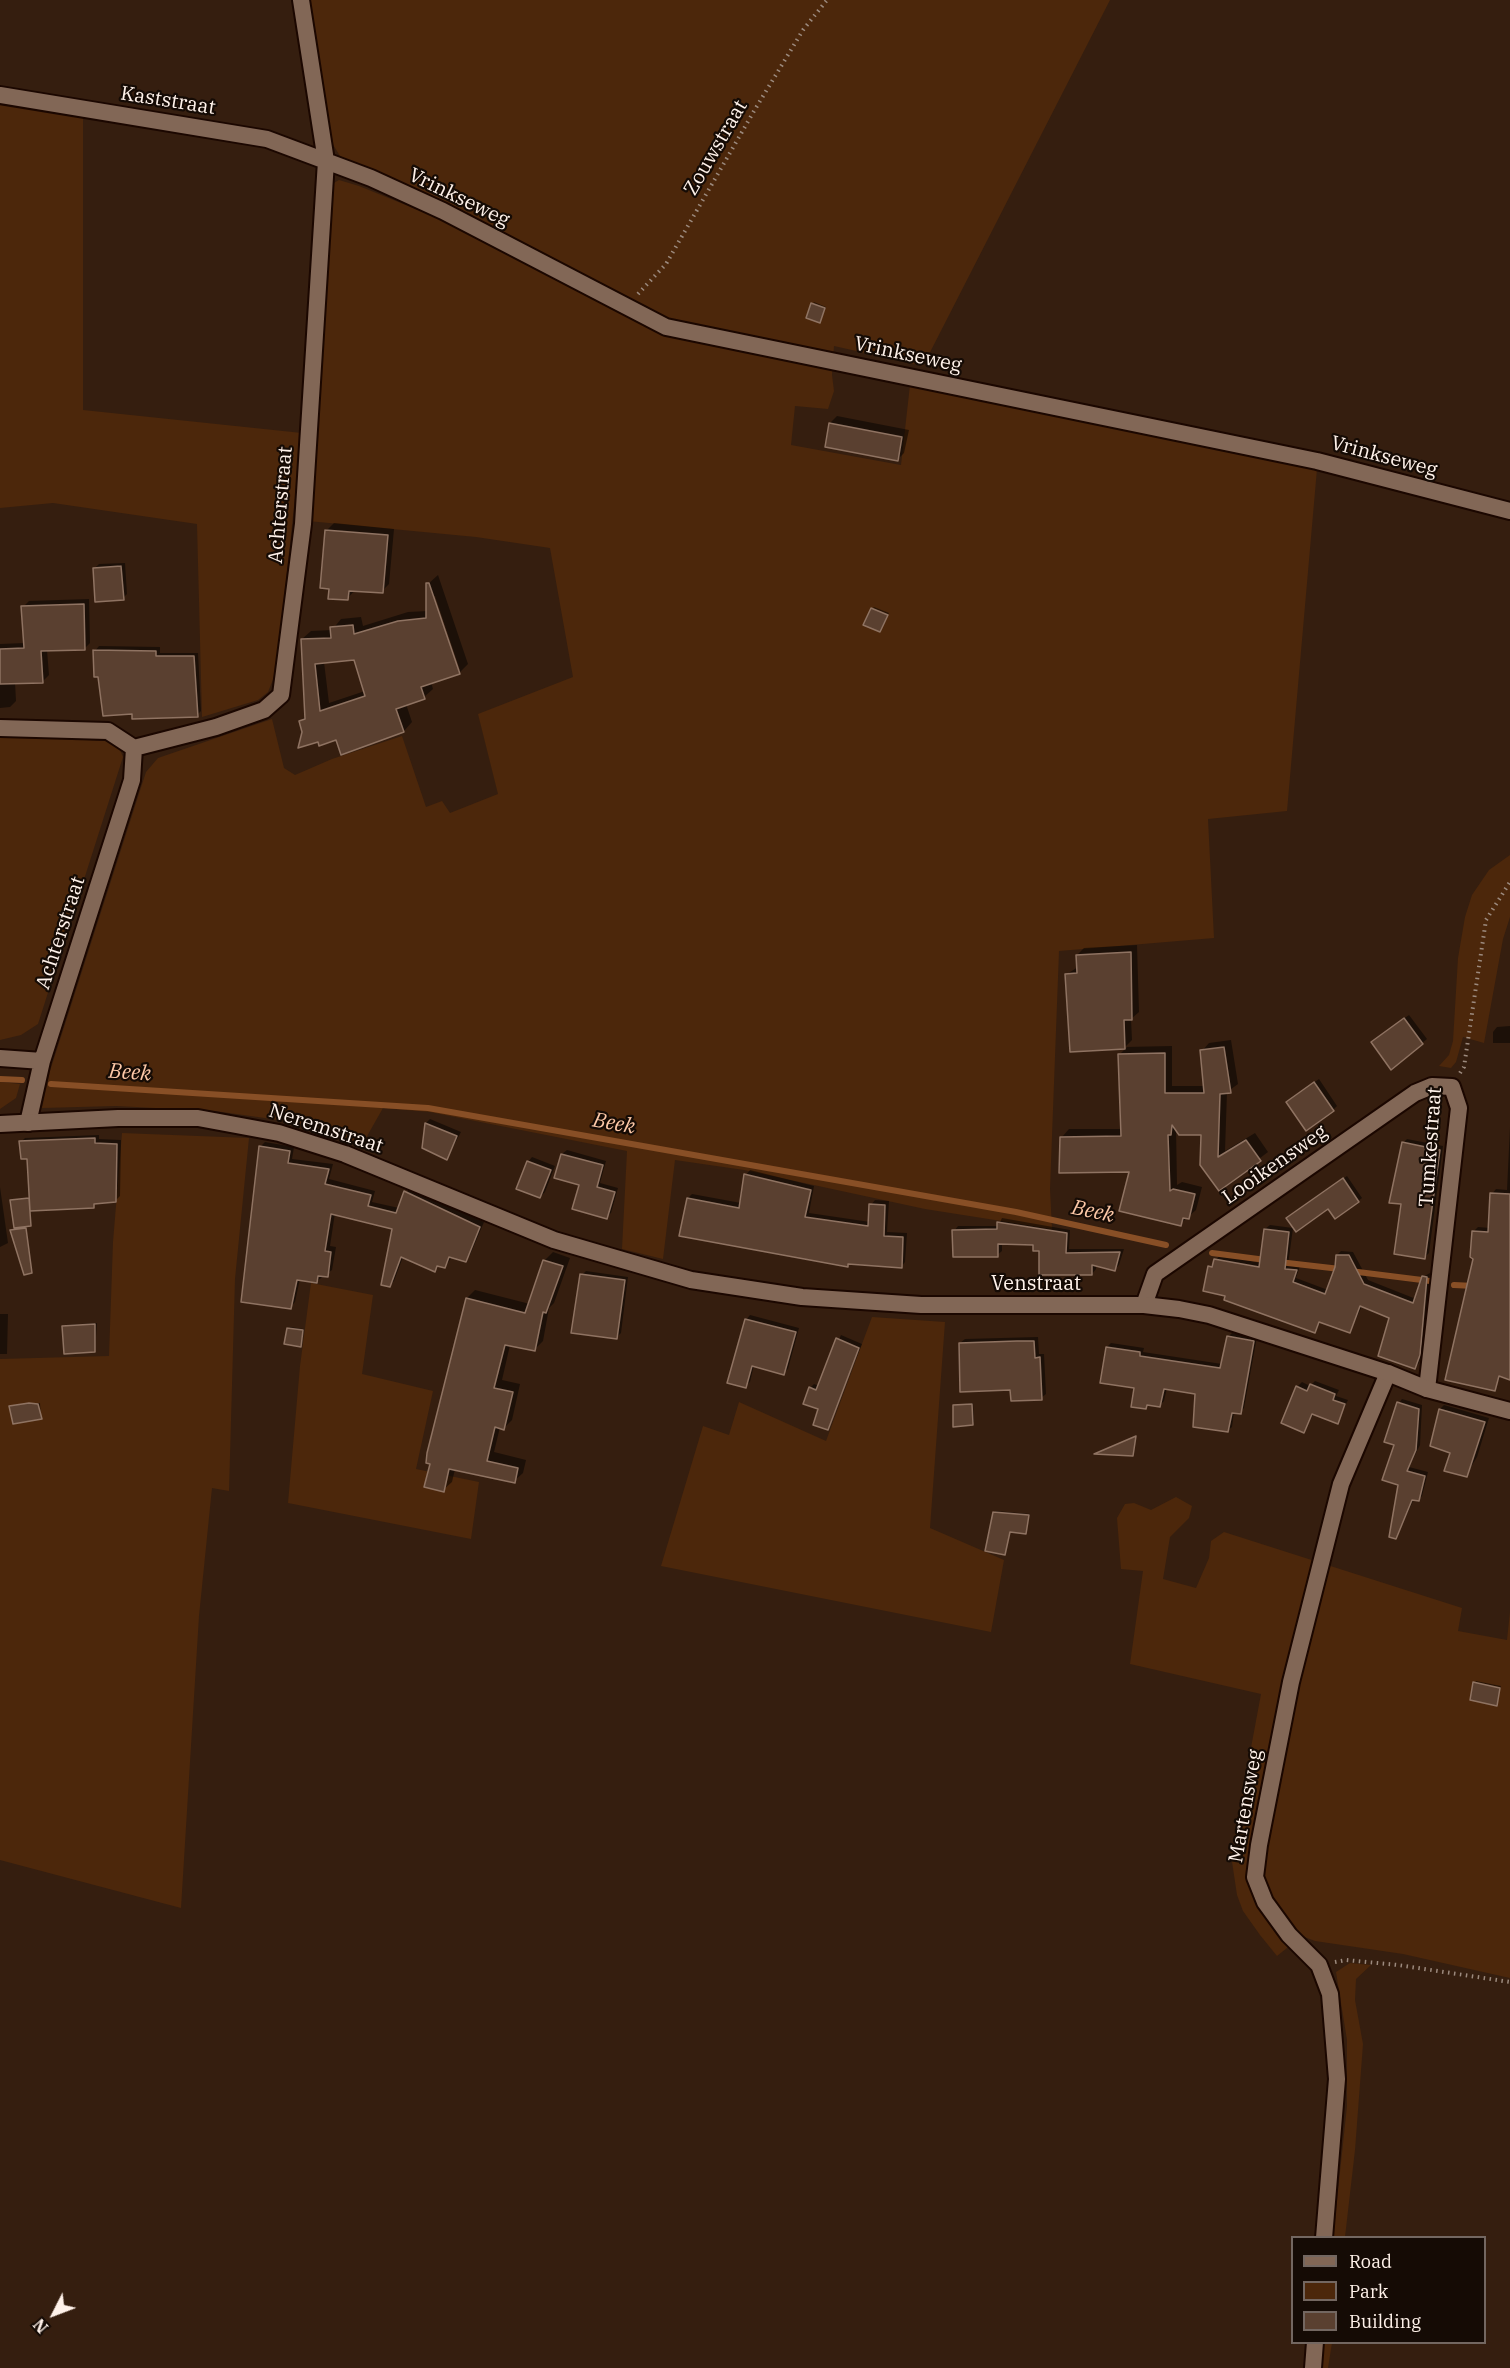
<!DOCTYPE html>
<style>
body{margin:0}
#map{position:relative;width:1510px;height:2368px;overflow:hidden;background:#351e0f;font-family:"IBM Plex Serif",serif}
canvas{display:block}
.legend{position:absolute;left:1291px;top:2236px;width:195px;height:108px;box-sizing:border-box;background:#150b05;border:2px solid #736761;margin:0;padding:8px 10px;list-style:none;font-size:18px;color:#fff2ea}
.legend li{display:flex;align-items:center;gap:12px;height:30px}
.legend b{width:30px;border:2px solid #736761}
.north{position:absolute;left:24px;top:2284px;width:60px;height:60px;-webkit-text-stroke:4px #150b05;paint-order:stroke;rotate:228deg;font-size:16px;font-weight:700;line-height:24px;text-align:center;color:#fff2ea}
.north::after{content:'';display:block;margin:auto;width:21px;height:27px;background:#fff2ea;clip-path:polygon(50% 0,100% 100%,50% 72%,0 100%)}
</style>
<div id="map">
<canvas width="1510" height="2368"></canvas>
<ul class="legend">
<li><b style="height:8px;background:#826756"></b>Road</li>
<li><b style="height:16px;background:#4c270b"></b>Park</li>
<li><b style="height:16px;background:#5a4030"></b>Building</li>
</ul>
<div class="north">N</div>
</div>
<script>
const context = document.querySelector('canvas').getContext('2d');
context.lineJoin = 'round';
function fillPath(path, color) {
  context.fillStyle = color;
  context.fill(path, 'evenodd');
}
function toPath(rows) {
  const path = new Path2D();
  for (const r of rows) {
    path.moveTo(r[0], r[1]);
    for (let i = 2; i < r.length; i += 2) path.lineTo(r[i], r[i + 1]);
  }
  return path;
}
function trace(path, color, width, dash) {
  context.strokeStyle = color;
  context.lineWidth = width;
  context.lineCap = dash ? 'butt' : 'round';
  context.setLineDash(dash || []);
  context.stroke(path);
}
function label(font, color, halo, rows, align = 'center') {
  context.font = font + ' "IBM Plex Serif",serif';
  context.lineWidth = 4.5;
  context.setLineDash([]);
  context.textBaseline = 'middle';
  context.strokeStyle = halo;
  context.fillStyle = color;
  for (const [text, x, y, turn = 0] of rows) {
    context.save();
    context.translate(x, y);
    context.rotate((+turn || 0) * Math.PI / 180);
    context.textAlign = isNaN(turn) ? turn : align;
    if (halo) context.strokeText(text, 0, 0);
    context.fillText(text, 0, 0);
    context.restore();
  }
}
fillPath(toPath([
 [310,0,1110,0,923,366,834,346,832,375,834,391,828,409,795,406,791,445,901,465,910,385,1317,469,1287,811,1208,819,1214,938,1059,951,1050,1189,1052,1229,925,1209,744,1170,675,1160,663,1259,622,1249,627,1151,430,1112,383,1108,362,1145,279,1120,215,1111,116,1106,42,1108,50,1071,146,772,158,758,272,719,284,768,295,775,332,759,402,736,426,807,442,801,450,813,498,794,478,714,573,677,550,548,476,537,308,521,332,184,339,180,359,186,418,210,424,197,340,156,332,143],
 [0,102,83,116,83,410,302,433,276,672,268,692,258,700,202,717,197,524,53,503,0,508],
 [0,735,105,741,120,750,123,757,38,1024,21,1035,0,1040],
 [1510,855,1510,917,1503,939,1484,1043,1463,1037,1456,1062,1451,1068,1439,1066,1449,1055,1453,1041,1458,958,1465,917,1472,895,1489,870],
 [0,1082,20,1084,16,1098,0,1109],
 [122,1133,249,1138,235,1279,229,1491,212,1488,199,1616,181,1908,0,1860,0,1359,109,1356,113,1242],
 [311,1283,373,1295,362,1374,433,1391,416,1469,479,1482,471,1539,288,1503,300,1366],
 [872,1317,945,1322,930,1528,1004,1560,991,1632,661,1566,703,1426,729,1435,739,1402,826,1441],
 [1176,1497,1192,1506,1189,1518,1170,1537,1163,1579,1196,1588,1209,1558,1211,1541,1224,1532,1462,1608,1458,1631,1507,1640,1510,1612,1510,1978,1403,1954,1315,1941,1302,1936,1277,1956,1260,1935,1243,1911,1237,1895,1231,1855,1261,1694,1130,1664,1143,1571,1121,1569,1117,1518,1125,1504,1134,1503,1151,1510],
 [1350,1963,1371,1965,1356,1979,1355,2000,1363,2044,1355,2150,1345,2237,1333,2238,1347,2106,1347,2040,1336,1972],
 [1322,2343,1332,2343,1328,2368,1320,2368]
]), '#4c270b');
fillPath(toPath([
 [814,302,826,307,820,321,813,304],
 [837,416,909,430,904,453,897,460,830,423],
 [334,523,394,529,389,584,382,591,355,590,347,599,327,530],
 [125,563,127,594,123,598,95,568,99,564],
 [438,575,468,664,459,673,431,682,433,689,424,697,406,704,412,722,404,731,342,753,337,738,319,740,304,732,300,721,306,716,302,639,311,631,332,630,341,619,361,617,363,626,408,612,428,611,428,584],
 [435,596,460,670,457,670,432,597],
 [355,658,365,691,329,703,324,662],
 [89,599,90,643,84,649,47,650,49,675,43,681,15,682,16,701,10,707,0,708,0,644,25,643,23,607,29,601],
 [874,607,889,613,880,630,872,609],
 [99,646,160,647,160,653,198,653,201,711,197,715,134,712,99,675,95,651],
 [1137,945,1139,1012,1131,1019,1132,1040,1125,1047,1172,1046,1172,1086,1205,1086,1202,1051,1209,1043,1231,1040,1238,1084,1227,1092,1225,1151,1255,1133,1268,1152,1219,1189,1202,1134,1176,1128,1177,1185,1182,1182,1202,1187,1196,1210,1180,1224,1131,1170,1062,1137,1069,1129,1122,1129,1120,1054,1127,1047,1072,1050,1067,974,1078,967,1077,955,1084,948],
 [1409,1015,1427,1039,1422,1043,1377,1038],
 [1510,1026,1510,1043,1493,1043,1493,1032,1497,1027],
 [1319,1079,1337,1106,1333,1110,1292,1098],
 [430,1119,461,1132,447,1158,426,1123],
 [1510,1127,1510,1378,1501,1376,1494,1389,1474,1231,1478,1227,1490,1228,1492,1194,1496,1189,1507,1190],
 [99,1135,99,1139,121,1140,120,1196,115,1201,96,1203,93,1206,28,1157,21,1142,25,1138],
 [1407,1139,1443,1146,1429,1253,1425,1257,1403,1203,1403,1143],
 [265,1142,294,1147,292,1159,333,1164,329,1179,375,1191,372,1202,399,1208,410,1187,484,1222,470,1255,465,1260,452,1257,445,1267,439,1265,435,1270,403,1257,394,1281,389,1286,394,1228,335,1213,330,1246,336,1247,332,1270,317,1281,300,1279,295,1302,290,1307,260,1147],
 [567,1150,606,1161,600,1183,618,1188,611,1213,606,1217,581,1184,556,1177,562,1154],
 [532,1157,555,1166,545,1192,540,1197,528,1162],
 [750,1170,814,1186,809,1213,870,1222,871,1205,875,1200,889,1201,887,1232,907,1233,905,1262,901,1267,850,1263,847,1265,688,1198,692,1194,741,1203,746,1175],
 [1347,1176,1362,1198,1358,1201,1288,1218],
 [0,1187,8,1243,0,1247],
 [1002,1218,1070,1230,1069,1249,1124,1249,1119,1265,1115,1269,1096,1264,1096,1269,1092,1274,1041,1250,1035,1244,1002,1243,1002,1251,997,1255,954,1231,958,1226,998,1226],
 [1270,1225,1293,1228,1288,1265,1300,1266,1296,1278,1328,1290,1337,1267,1337,1255,1341,1251,1353,1252,1368,1280,1416,1299,1423,1277,1430,1273,1424,1350,1419,1363,1415,1368,1391,1317,1362,1306,1350,1332,1321,1321,1315,1331,1227,1295,1210,1267,1220,1255,1261,1263,1265,1229],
 [553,1252,570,1258,554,1303,549,1308,543,1341,534,1350,510,1345,502,1380,520,1384,512,1420,504,1428,500,1427,494,1452,526,1460,523,1473,514,1481,455,1469,452,1482,443,1490,467,1298,475,1290,530,1304,544,1261],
 [586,1271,628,1277,621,1333,617,1337,582,1275],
 [0,1314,8,1314,7,1354,0,1354],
 [750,1315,799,1328,788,1369,783,1373,754,1365,750,1382,745,1386,746,1320],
 [97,1323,95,1351,63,1326,65,1325],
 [290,1327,304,1329,301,1345,288,1329],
 [1232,1333,1257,1337,1244,1408,1240,1413,1234,1412,1232,1427,1227,1431,1197,1392,1167,1388,1164,1401,1160,1405,1149,1404,1145,1408,1136,1387,1107,1347,1111,1343,1144,1348,1143,1352,1222,1364,1228,1337],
 [841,1335,862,1344,827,1428,810,1388,814,1384,819,1386],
 [1038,1337,1039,1354,1044,1354,1046,1394,1041,1398,1012,1389,960,1343,965,1339],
 [1315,1381,1339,1390,1336,1396,1348,1400,1337,1422,1314,1413,1304,1431,1297,1387,1302,1382,1310,1386],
 [1402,1399,1422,1405,1420,1445,1409,1467,1428,1472,1422,1496,1418,1500,1414,1499,1396,1538,1400,1484,1395,1444,1399,1403],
 [40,1403,41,1418,11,1407,13,1405],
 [973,1403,974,1422,972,1423,954,1406],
 [1444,1405,1489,1418,1477,1457,1466,1475,1451,1452,1440,1409],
 [996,1511,1030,1514,1025,1532,1011,1530,1004,1553,995,1513],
 [1476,1681,1501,1686,1496,1704,1474,1683]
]), '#0007');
trace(toPath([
 [0,1079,22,1080],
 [51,1084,428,1108,1016,1212,1166,1245],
 [1212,1253,1266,1260],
 [1279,1262,1340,1269],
 [1350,1271,1430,1281],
 [1454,1285,1474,1286]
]), '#884f26', 6);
const building = toPath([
 [811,303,825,308,820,323,806,318,811,303],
 [829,423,902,437,898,461,825,447,829,423],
 [325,530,388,535,383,593,349,591,348,600,328,599,329,589,320,588,325,530],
 [121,566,124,600,95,602,93,568,121,566],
 [426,583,429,583,460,674,421,687,425,699,396,709,404,732,341,755,336,740,319,746,318,742,298,748,302,732,299,721,305,719,301,639,331,638,330,627,353,625,354,634,398,621,426,618,426,583],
 [354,660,365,696,320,711,315,664,354,660],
 [84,604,85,650,41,651,43,683,0,684,0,649,24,648,21,606,84,604],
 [871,608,888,615,880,632,863,625,871,608],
 [93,650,156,651,156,656,194,656,198,717,132,719,132,714,103,716,98,677,94,677,93,650],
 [1131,952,1132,1020,1124,1020,1125,1049,1070,1052,1065,974,1077,973,1076,955,1131,952],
 [1404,1018,1423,1044,1391,1070,1371,1042,1404,1018],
 [1224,1047,1231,1093,1220,1094,1218,1157,1246,1140,1261,1161,1219,1191,1200,1165,1201,1135,1179,1135,1172,1125,1171,1135,1168,1135,1170,1191,1173,1189,1195,1194,1189,1219,1183,1218,1181,1226,1119,1211,1129,1172,1059,1173,1060,1137,1121,1136,1118,1054,1165,1053,1165,1093,1204,1093,1200,1050,1224,1047],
 [1314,1082,1334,1111,1306,1131,1286,1102,1314,1082],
 [425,1123,457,1136,447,1160,422,1148,425,1123],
 [95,1138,95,1143,117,1144,116,1202,94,1204,94,1208,30,1211,27,1159,21,1159,19,1141,95,1138],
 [1402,1142,1440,1150,1425,1259,1394,1254,1401,1204,1389,1203,1402,1142],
 [259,1146,290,1151,288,1163,329,1169,325,1184,371,1195,368,1206,396,1213,404,1191,480,1227,466,1262,449,1257,445,1268,437,1266,435,1272,401,1257,390,1287,381,1285,392,1229,331,1214,325,1251,331,1252,328,1277,318,1276,317,1283,297,1280,291,1309,241,1302,259,1146],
 [561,1154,603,1165,597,1187,615,1192,607,1219,572,1209,579,1185,554,1178,561,1154],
 [527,1161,551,1170,540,1198,516,1189,527,1161],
 [744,1174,811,1190,805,1217,868,1226,869,1204,885,1205,884,1236,903,1237,902,1268,848,1264,848,1267,679,1236,687,1198,739,1208,744,1174],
 [1343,1178,1359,1202,1335,1219,1328,1209,1296,1232,1286,1218,1343,1178],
 [1490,1193,1510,1194,1510,1380,1499,1376,1495,1391,1445,1380,1473,1259,1470,1257,1472,1231,1488,1232,1490,1193],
 [29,1198,31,1226,14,1228,10,1200,29,1198],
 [997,1222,1067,1233,1066,1253,1120,1252,1115,1271,1092,1265,1092,1275,1039,1275,1039,1251,1033,1251,1033,1245,998,1244,998,1257,953,1257,952,1230,997,1229,997,1222],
 [26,1228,32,1273,24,1275,10,1230,26,1228],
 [1264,1229,1289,1232,1285,1269,1297,1270,1293,1282,1325,1294,1335,1267,1336,1255,1349,1255,1364,1284,1413,1303,1422,1276,1427,1277,1420,1355,1415,1369,1378,1356,1389,1318,1360,1306,1350,1333,1319,1322,1315,1333,1224,1300,1225,1296,1203,1291,1208,1266,1212,1267,1214,1259,1259,1267,1264,1229],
 [543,1260,563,1266,546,1313,543,1312,535,1351,505,1345,494,1388,513,1392,504,1430,495,1427,487,1461,518,1468,515,1483,449,1469,444,1492,424,1487,430,1464,426,1463,427,1453,466,1298,525,1313,543,1260],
 [580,1274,625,1280,617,1339,571,1333,580,1274],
 [745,1319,796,1332,784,1375,752,1366,746,1388,727,1383,745,1319],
 [95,1324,95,1352,64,1354,62,1326,95,1324],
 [287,1328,303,1330,301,1347,284,1344,287,1328],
 [1227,1336,1254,1341,1241,1414,1232,1413,1228,1432,1193,1427,1195,1394,1164,1389,1160,1407,1147,1405,1146,1409,1131,1407,1134,1388,1100,1383,1106,1347,1140,1352,1140,1356,1220,1368,1227,1336],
 [836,1338,859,1348,828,1430,813,1425,818,1409,803,1404,809,1387,816,1390,836,1338],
 [1017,1341,1034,1341,1035,1358,1040,1357,1042,1400,1011,1401,1010,1390,960,1392,959,1343,1017,1341],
 [1310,1384,1335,1394,1333,1400,1345,1404,1338,1424,1312,1414,1304,1433,1281,1423,1296,1386,1307,1391,1310,1384],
 [1397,1402,1419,1409,1416,1450,1407,1471,1425,1476,1419,1501,1412,1500,1396,1539,1389,1537,1398,1485,1382,1480,1394,1445,1384,1442,1397,1402],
 [29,1403,38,1404,42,1419,13,1424,9,1406,29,1403],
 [972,1404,973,1425,953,1427,953,1405,972,1404],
 [1439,1409,1485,1422,1467,1477,1444,1471,1450,1453,1430,1446,1439,1409],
 [1136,1436,1133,1456,1094,1454,1136,1436],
 [993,1512,1029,1515,1026,1534,1010,1532,1005,1555,985,1551,993,1512],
 [1473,1682,1500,1688,1497,1706,1470,1700,1473,1682]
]);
fillPath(building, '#5a4030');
trace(building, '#8f7362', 1.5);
const minor = toPath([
 [0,95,267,139,371,178,443,211,666,327,1317,461,1510,511],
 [0,728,108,731,134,748],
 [134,748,216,727,264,710,281,695,303,524,326,161,301,0],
 [0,1058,42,1061],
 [28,1123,42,1061,132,780,134,748],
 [1144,1305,1155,1274,1415,1093,1432,1086,1452,1087,1459,1108,1427,1389],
 [1324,2238,1337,2079,1330,1994,1319,1965,1289,1935,1265,1902,1255,1877,1259,1845,1291,1682,1341,1484,1388,1373],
 [1313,2368,1315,2342]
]);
const tertiary = toPath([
 [0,1124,118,1118,198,1118,279,1133,345,1154,554,1240,691,1280,802,1297,921,1305,1144,1305,1179,1309,1209,1315,1388,1373,1427,1389,1510,1411]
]);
trace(minor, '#1b0700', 20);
trace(tertiary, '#1b0700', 20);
trace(toPath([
 [638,294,666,264,754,111,803,30,827,0],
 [1460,1073,1464,1067,1486,920,1510,882],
 [1335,1962,1346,1960,1398,1965,1510,1982]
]), '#9c8a7e', 4, [1.5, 4.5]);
trace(minor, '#826756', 16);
trace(tertiary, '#826756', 16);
label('20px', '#fff2ea', '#150b05', [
 ["Kaststraat",168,101,9],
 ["Zouwstraat",716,148,-60],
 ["Vrinkseweg",459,198,26],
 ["Vrinkseweg",908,355,12],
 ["Vrinkseweg",1384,457,15],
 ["Achterstraat",281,505,-85],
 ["Achterstraat",61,933,-72],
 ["Neremstraat",326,1129,18],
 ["Tumkestraat",1431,1147,-86],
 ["Looikensweg",1275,1165,-35],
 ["Venstraat",1036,1284],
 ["Martensweg",1246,1806,-80]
]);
label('italic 21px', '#fdc8a7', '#150b05', [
 ["Beek",130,1073,4],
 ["Beek",614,1124,10],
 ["Beek",1093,1212,12]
]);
</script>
